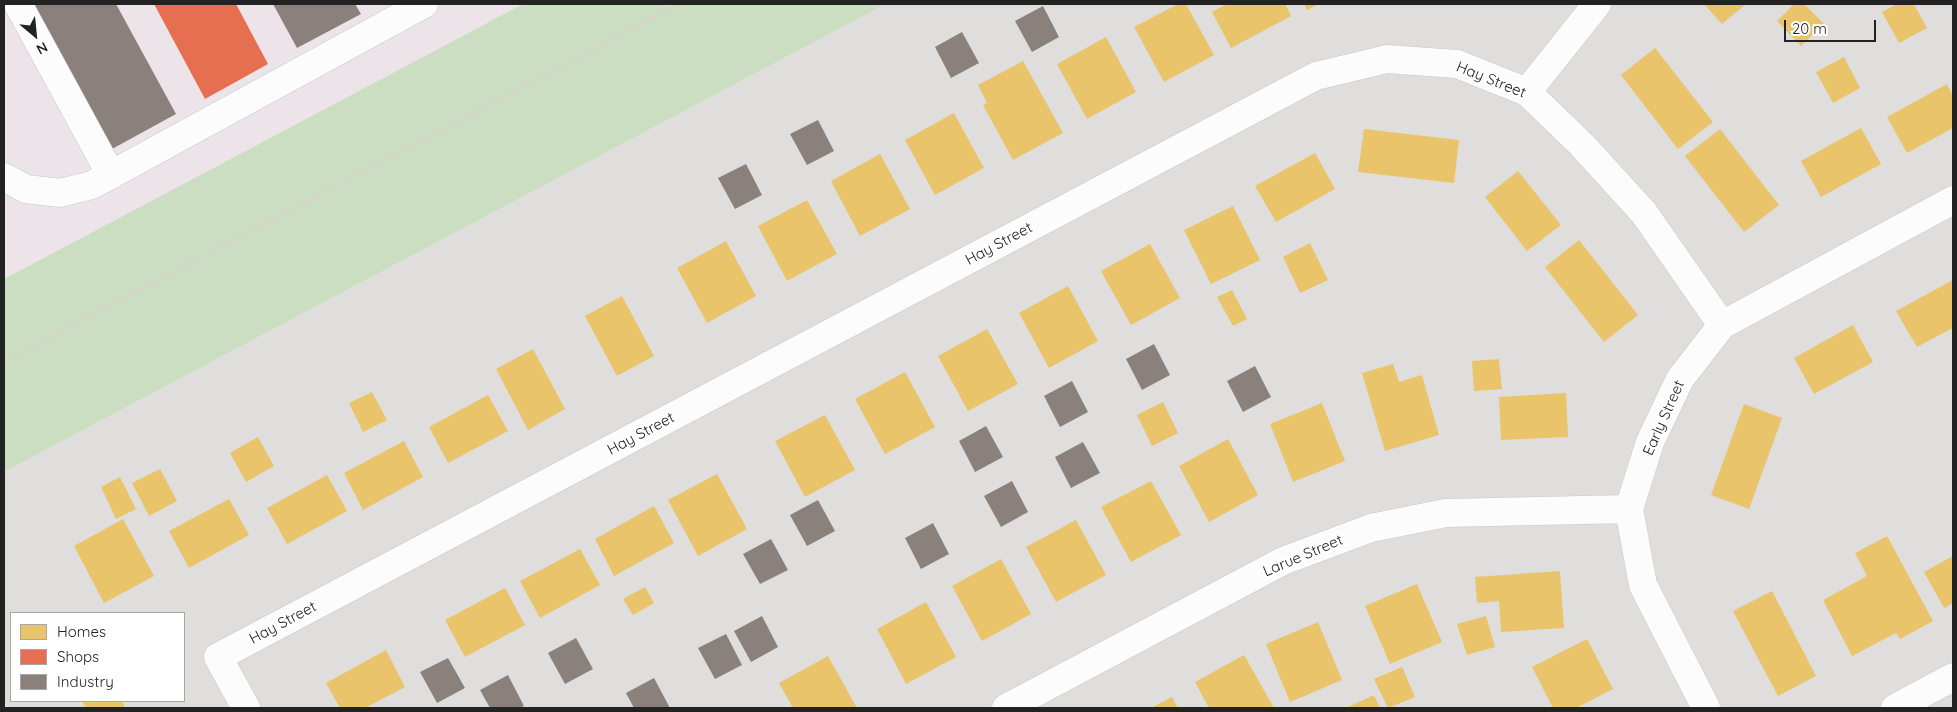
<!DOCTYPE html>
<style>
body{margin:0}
#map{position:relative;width:1957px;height:712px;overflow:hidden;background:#f0eeeb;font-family:Quicksand,sans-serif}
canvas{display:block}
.frame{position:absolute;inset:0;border:5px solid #222;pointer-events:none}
.legend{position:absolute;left:10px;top:612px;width:175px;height:90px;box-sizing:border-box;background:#fff;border:1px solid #a7a7a7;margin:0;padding:6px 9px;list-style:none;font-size:15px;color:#222}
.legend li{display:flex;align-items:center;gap:10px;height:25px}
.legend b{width:25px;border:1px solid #a7a7a7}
.north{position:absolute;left:10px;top:10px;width:50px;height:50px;-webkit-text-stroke:4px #fff;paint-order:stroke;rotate:152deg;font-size:14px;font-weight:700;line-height:20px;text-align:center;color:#222}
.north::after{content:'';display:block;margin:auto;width:18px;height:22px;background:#222;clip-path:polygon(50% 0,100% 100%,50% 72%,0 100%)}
.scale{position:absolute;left:1784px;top:20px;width:92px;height:22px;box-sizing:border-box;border:2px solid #222;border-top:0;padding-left:6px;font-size:15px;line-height:18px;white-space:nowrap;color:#222;-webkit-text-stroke:4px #fff;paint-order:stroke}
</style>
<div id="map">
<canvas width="1957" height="712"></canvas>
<div class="frame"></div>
<ul class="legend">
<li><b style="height:14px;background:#e9c46a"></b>Homes</li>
<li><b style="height:14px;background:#e76f51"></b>Shops</li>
<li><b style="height:14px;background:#8a817c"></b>Industry</li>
</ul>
<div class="north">N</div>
<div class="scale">20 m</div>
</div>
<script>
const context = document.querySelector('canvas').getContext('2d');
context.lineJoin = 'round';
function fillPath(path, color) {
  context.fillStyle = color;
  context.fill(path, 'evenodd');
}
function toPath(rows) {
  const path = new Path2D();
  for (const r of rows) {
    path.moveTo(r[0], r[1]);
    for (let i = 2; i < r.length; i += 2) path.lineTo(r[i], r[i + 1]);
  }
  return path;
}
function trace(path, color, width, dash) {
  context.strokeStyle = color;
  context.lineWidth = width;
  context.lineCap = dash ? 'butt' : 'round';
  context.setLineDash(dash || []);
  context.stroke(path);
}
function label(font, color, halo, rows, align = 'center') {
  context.font = font + ' Quicksand,sans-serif';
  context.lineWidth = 5;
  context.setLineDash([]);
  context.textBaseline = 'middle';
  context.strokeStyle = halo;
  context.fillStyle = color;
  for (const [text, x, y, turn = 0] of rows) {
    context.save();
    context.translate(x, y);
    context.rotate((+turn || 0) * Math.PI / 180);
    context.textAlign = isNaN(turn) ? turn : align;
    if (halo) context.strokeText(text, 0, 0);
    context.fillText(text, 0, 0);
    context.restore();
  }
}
fillPath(toPath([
 [886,4,1953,4,1953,708,7,708,4,702,4,472],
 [11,613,184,613,184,701,11,701]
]), '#dfdedc');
fillPath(toPath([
 [4,4,523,4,4,279]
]), '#ede4e9');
fillPath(toPath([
 [523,4,886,4,4,472,4,279]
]), '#cbdec1');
fillPath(toPath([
 [1178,4,1186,4,1214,55,1164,82,1134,27],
 [1227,4,1285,4,1291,16,1231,48,1212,12],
 [1304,4,1319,4,1307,10],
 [1704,4,1746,4,1722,24],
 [1794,4,1804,4,1824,24,1801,46,1777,21],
 [1897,4,1914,4,1927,28,1899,43,1882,12],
 [1106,37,1136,92,1087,119,1057,64],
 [1655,48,1713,122,1678,149,1621,75],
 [1844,57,1860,88,1833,103,1816,72],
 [1023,61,1063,133,1013,160,983,105,987,103,978,85],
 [1947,84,1953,96,1953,128,1907,153,1887,117],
 [954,113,984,168,935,195,905,140],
 [1861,128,1881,164,1821,197,1801,161],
 [1364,129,1459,140,1454,183,1358,172],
 [1720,129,1779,205,1744,232,1685,156],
 [1315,153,1335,189,1276,222,1255,186],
 [880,154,910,209,860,236,831,181],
 [1518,171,1561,225,1527,251,1485,197],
 [807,200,837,254,787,281,758,226],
 [1233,206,1260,260,1211,284,1184,230],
 [1579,240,1638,315,1604,342,1545,267],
 [726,241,756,296,707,323,677,268],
 [1310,243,1328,280,1300,293,1283,257],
 [1150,244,1180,298,1131,325,1101,271],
 [1953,280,1953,328,1917,347,1896,311],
 [1068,286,1098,341,1049,368,1019,313],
 [1232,290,1247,319,1233,326,1217,297],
 [622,296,654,356,617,376,585,316],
 [1853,325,1873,362,1814,394,1794,358],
 [987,329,1018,384,968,411,938,356],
 [533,349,565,409,528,430,496,369],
 [1499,359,1502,389,1474,391,1472,361],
 [1393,364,1399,382,1422,375,1439,435,1385,451,1362,373],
 [905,372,935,427,885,454,855,399],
 [372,392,387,420,363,432,349,403],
 [1566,393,1568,437,1501,440,1499,397],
 [488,395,508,431,448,463,429,427],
 [1163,402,1178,433,1152,446,1137,415],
 [1322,403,1345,461,1293,482,1270,424],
 [1744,404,1782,418,1749,509,1711,495],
 [825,415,855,470,805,497,775,441],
 [258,437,274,466,246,482,230,453],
 [1228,439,1258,495,1209,522,1179,466],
 [404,441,423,477,363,510,344,473],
 [160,469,177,501,149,516,132,483],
 [717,474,747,529,698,556,668,500],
 [327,475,347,511,287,544,267,508],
 [120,477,136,509,116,519,101,487],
 [1151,481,1181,535,1131,562,1101,507],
 [229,499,249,535,189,568,169,531],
 [654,506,674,543,614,576,595,539],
 [123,519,154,576,104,603,74,546],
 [1076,520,1106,575,1056,602,1026,547],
 [1887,536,1933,621,1900,639,1896,633,1852,656,1823,600,1867,576,1855,553],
 [580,549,600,585,540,618,520,581],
 [1953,556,1953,603,1944,608,1924,572],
 [1001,559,1031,614,982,641,952,586],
 [1560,571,1564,628,1501,632,1499,601,1477,603,1475,577],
 [1417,584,1442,642,1390,664,1365,606],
 [645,587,654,603,633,615,623,599],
 [505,588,525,625,465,657,445,620],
 [1772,591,1816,676,1778,696,1733,611],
 [926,602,956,657,906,684,877,629],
 [1486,616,1495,647,1467,655,1457,624],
 [1318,622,1342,680,1290,702,1266,644],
 [1587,639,1613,689,1576,708,1553,708,1532,667],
 [386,650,405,687,365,708,340,708,326,683],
 [1244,655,1274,708,1209,708,1195,682],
 [828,656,857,708,793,708,779,683],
 [1402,667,1415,697,1388,708,1374,679],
 [1374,695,1380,708,1346,708],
 [1172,697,1178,708,1151,708],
 [82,701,122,701,125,708,86,708]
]), '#e9c46a');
fillPath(toPath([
 [154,4,236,4,268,64,205,99]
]), '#e76f51');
fillPath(toPath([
 [33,4,116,4,176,114,112,149],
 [273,4,355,4,361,14,297,48],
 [1043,6,1059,37,1032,52,1015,21],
 [962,32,979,63,951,78,935,47],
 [818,120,834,151,807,165,790,134],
 [746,164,762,195,735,209,718,178],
 [1154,344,1170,375,1142,390,1126,359],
 [1255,366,1271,397,1243,412,1227,381],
 [1072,381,1088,412,1060,427,1044,396],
 [986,426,1003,457,975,472,959,441],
 [1083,442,1100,473,1071,488,1055,457],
 [1012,481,1028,512,1001,527,984,496],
 [818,500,835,531,807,546,790,515],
 [933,523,949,554,921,569,905,538],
 [771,539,788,570,760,584,743,554],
 [762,616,778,647,751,662,734,631],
 [726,634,742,665,715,679,698,648],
 [576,638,593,669,565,684,548,653],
 [448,658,465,688,437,703,420,672],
 [508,675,524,706,519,708,490,708,480,690],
 [654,678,670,708,634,708,626,693]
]), '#8a817c');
const minor = toPath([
 [18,4,111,175],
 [1527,92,1597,4],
 [4,177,26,189,60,193,92,185,424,4],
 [246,708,218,657,1316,76,1387,59,1457,64,1527,92,1582,145,1644,213,1722,325],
 [1006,708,1283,561,1371,528,1446,513,1629,509],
 [1706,708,1643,585,1629,509,1650,442,1680,379,1722,325,1953,200],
 [1895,708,1953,677]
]);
trace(minor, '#c9c8c7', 29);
trace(toPath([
 [4,362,679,4]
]), '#dccecd', 3, [2.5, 2.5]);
trace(minor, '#fdfcfc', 28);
label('15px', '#222', '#fff', [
 ["Hay Street",1491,80,22],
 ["Hay Street",999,244,-28],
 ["Early Street",1664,418,-66],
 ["Hay Street",641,434,-28],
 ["Larue Street",1303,556,-23],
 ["Hay Street",283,623,-28]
]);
</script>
